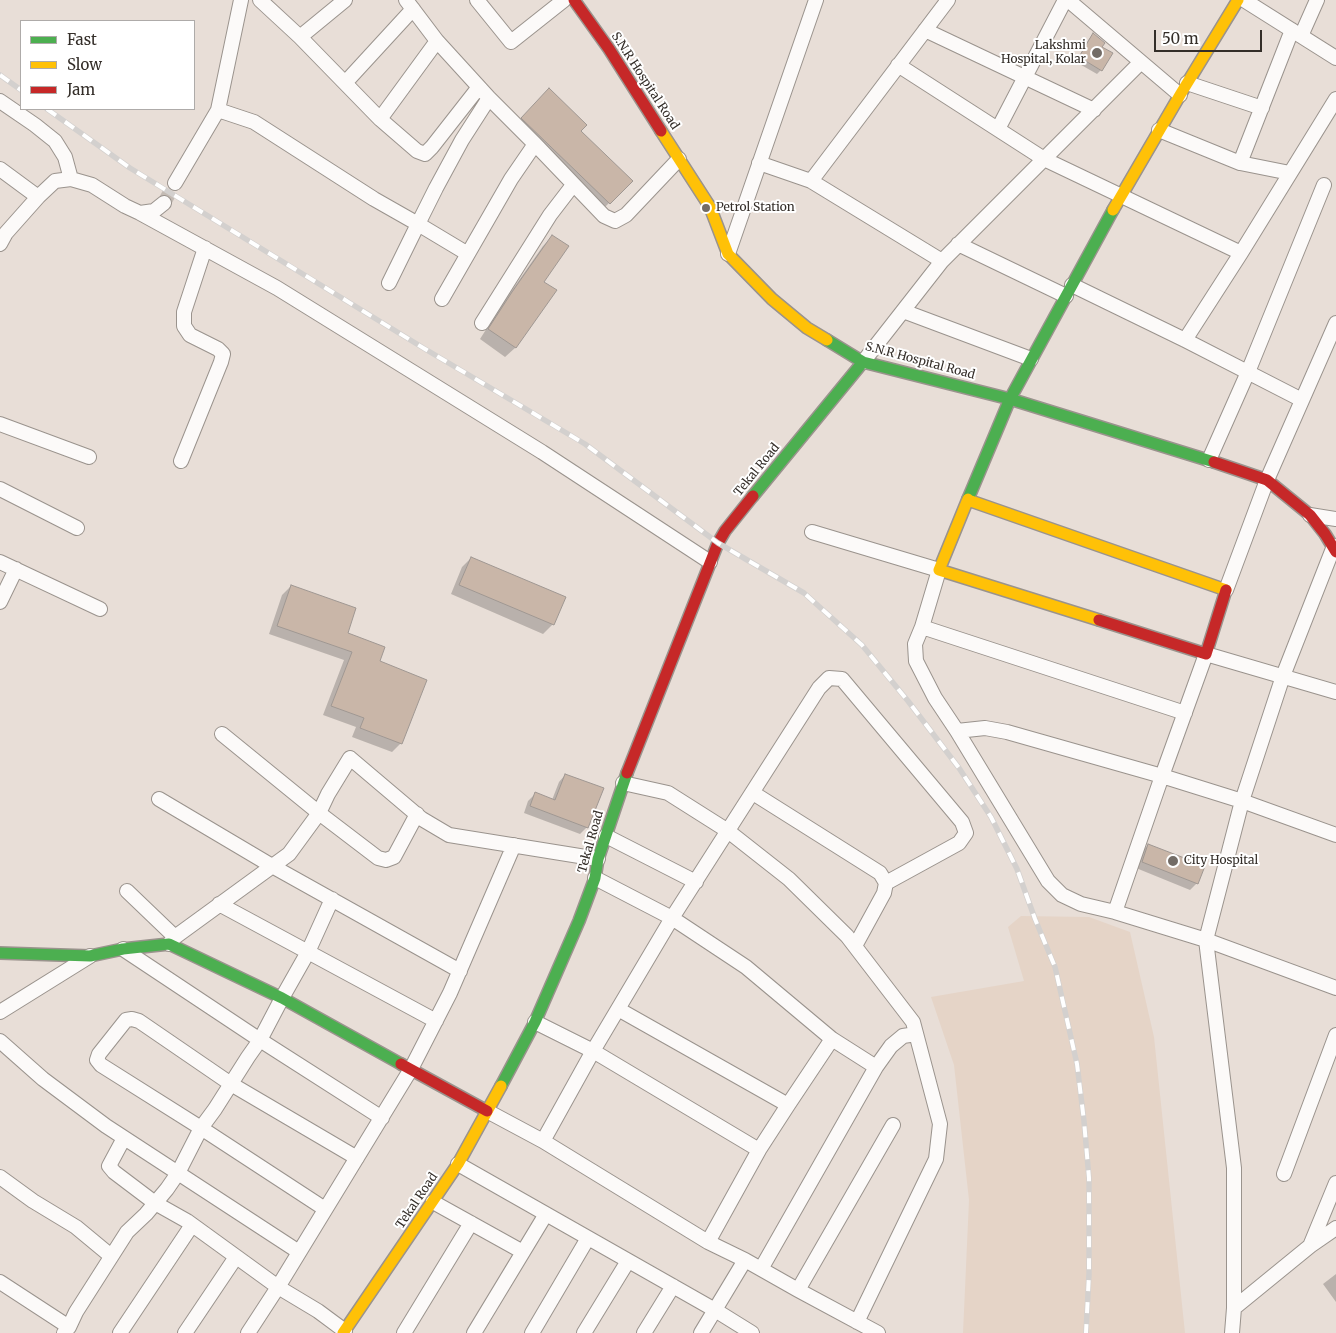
<!DOCTYPE html>
<style>
body{margin:0}
#map{position:relative;width:1336px;height:1333px;overflow:hidden;background:#e8ded7;font-family:Merriweather,serif}
canvas{display:block}
.legend{position:absolute;left:20px;top:20px;width:175px;height:90px;box-sizing:border-box;background:#fff;border:1px solid #aeaba9;margin:0;padding:6px 9px;list-style:none;font-size:15px;color:#342e29}
.legend li{display:flex;align-items:center;gap:10px;height:25px}
.legend b{width:25px;border:1px solid #aeaba9}
.scale{position:absolute;left:1154px;top:30px;width:108px;height:22px;box-sizing:border-box;border:2px solid #342e29;border-top:0;padding-left:6px;font-size:15px;line-height:18px;white-space:nowrap;color:#342e29;-webkit-text-stroke:4px #fff;paint-order:stroke}
</style>
<div id="map">
<canvas width="1336" height="1333"></canvas>
<ul class="legend">
<li><b style="height:6px;background:#4caf50"></b>Fast</li>
<li><b style="height:6px;background:#ffc107"></b>Slow</li>
<li><b style="height:6px;background:#c62828"></b>Jam</li>
</ul>
<div class="scale">50 m</div>
</div>
<script>
const context = document.querySelector('canvas').getContext('2d');
context.lineJoin = 'round';
function fillPath(path, color) {
  context.fillStyle = color;
  context.fill(path, 'evenodd');
}
function toPath(rows) {
  const path = new Path2D();
  for (const r of rows) {
    path.moveTo(r[0], r[1]);
    for (let i = 2; i < r.length; i += 2) path.lineTo(r[i], r[i + 1]);
  }
  return path;
}
function trace(path, color, width, dash) {
  context.strokeStyle = color;
  context.lineWidth = width;
  context.lineCap = dash ? 'butt' : 'round';
  context.setLineDash(dash || []);
  context.stroke(path);
}
function label(font, color, halo, rows, align = 'center') {
  context.font = font + ' Merriweather,serif';
  context.lineWidth = 4;
  context.setLineDash([]);
  context.textBaseline = 'middle';
  context.strokeStyle = halo;
  context.fillStyle = color;
  for (const [text, x, y, turn = 0] of rows) {
    context.save();
    context.translate(x, y);
    context.rotate((+turn || 0) * Math.PI / 180);
    context.textAlign = isNaN(turn) ? turn : align;
    if (halo) context.strokeText(text, 0, 0);
    context.fillText(text, 0, 0);
    context.restore();
  }
}
fillPath(toPath([
 [1021,916,1089,917,1130,932,1154,1037,1185,1333,963,1333,969,1200,954,1065,931,997,1024,981,1008,927]
]), '#e5d4c7');
fillPath(toPath([
 [1093,35,1101,47,1101,70,1097,74,1076,62,1089,39],
 [549,90,579,131,631,181,600,212,513,128],
 [553,236,543,282,555,291,515,348,505,357,480,339,503,303,543,246],
 [471,558,553,624,543,634,451,594,462,567],
 [291,586,378,662,401,743,392,752,352,737,356,727,323,715,344,660,269,634,282,595],
 [565,775,587,827,580,834,524,813,528,801,535,794,552,800,559,782],
 [1148,845,1197,883,1190,890,1136,868,1141,852],
 [1336,1274,1336,1302,1323,1284]
]), '#0003');
const building = toPath([
 [1093,33,1105,43,1102,47,1113,53,1102,71,1079,57,1093,33],
 [549,88,587,125,581,131,633,181,610,204,521,118,549,88],
 [552,235,569,246,544,282,557,290,516,348,488,329,512,292,552,235],
 [471,557,566,597,554,625,459,585,471,557],
 [291,585,356,608,348,633,385,647,380,661,427,680,402,744,360,728,364,718,331,706,352,652,277,626,291,585],
 [565,774,604,788,588,828,530,806,535,792,555,800,565,774],
 [1148,844,1205,866,1198,884,1142,862,1148,844]
]);
fillPath(building, '#c9b6a8');
trace(building, '#9f9792', 1);
trace(toPath([
 [164,203,175,183]
]), '#c4bbb4', 14, [14, 7]);
const street = toPath([
 [260,0,300,37,380,119,417,151,425,154,432,147,479,87],
 [406,0,437,41,489,98,535,144,604,216,615,221,626,215,679,159],
 [477,0,511,42,564,0],
 [1068,0,1180,95],
 [1244,0,1336,58],
 [925,30,1094,110],
 [1301,36,1317,0],
 [300,37,345,0],
 [898,65,1044,159,1241,253],
 [345,83,413,9],
 [1187,83,1262,108],
 [0,101,35,125,55,141,65,157,71,179],
 [218,110,254,122,374,199,418,224,436,188,462,140,489,98],
 [380,119,437,41],
 [998,129,1065,0],
 [1159,130,1240,163,1290,173],
 [759,163,811,181,942,261],
 [1240,163,1292,30],
 [0,169,38,197,6,233,0,244],
 [811,181,948,0],
 [175,183,218,110,241,0],
 [38,197,55,181,71,179,92,185,125,206,140,213,154,211,164,203],
 [140,213,277,288,542,452,710,562],
 [958,244,1066,296],
 [728,254,816,0],
 [389,283,418,224,468,254],
 [1072,285,1185,340,1302,400],
 [442,299,511,179,535,144],
 [903,311,1031,359],
 [482,323,550,215,573,185],
 [1185,340,1241,253,1336,99],
 [863,362,942,261,1141,62],
 [0,424,89,457],
 [1209,460,1248,372,1324,185],
 [181,461,221,362,223,354,218,349,190,335,184,326,184,312,205,248],
 [0,489,77,528],
 [1310,515,1336,519],
 [812,532,939,570,922,627,1185,713],
 [0,562,100,609],
 [1226,590,1267,480,1336,323],
 [0,602,16,569],
 [922,627,915,644,916,661,935,698,957,731,1048,881,1062,895,1081,904,1115,912,1206,940,1336,988],
 [957,731,985,728,1007,732,1162,776,1206,654,1336,692],
 [222,734,319,813,378,858,386,860,394,857,417,814],
 [623,783,668,793,728,831,789,879,847,936,913,1022,940,1124,936,1159,857,1322],
 [753,793,880,873,886,883,884,893,855,946],
 [159,799,272,866,460,971],
 [606,836,696,882],
 [595,878,672,918,746,967,832,1039,788,1105,759,1150,708,1242],
 [127,891,175,937],
 [219,904,436,1021],
 [1115,912,1162,776,1242,801,1336,835],
 [169,944,175,937,289,854,319,813,328,794,350,758,422,819,449,835,598,859],
 [123,949,260,1040,382,1118],
 [618,1009,788,1105],
 [0,1012,90,956],
 [535,1022,593,1051,759,1150],
 [832,1039,876,1067],
 [0,1041,43,1079,106,1126,299,1252],
 [487,1111,543,1141,708,1242,745,1260,798,1290,878,1333],
 [124,1138,109,1166,114,1172,155,1203,187,1221,278,1287,318,1311,345,1331],
 [543,1141,593,1051,672,918,819,688,829,678,842,679,962,822,966,833,959,843,886,883],
 [458,1164,715,1310,752,1333],
 [1284,1174,1336,1035],
 [0,1177,33,1201,76,1227,111,1256],
 [433,1202,523,1252],
 [325,1209,201,1128,101,1065,97,1060,99,1054,126,1020,132,1019,139,1021,231,1084,357,1158],
 [1310,1246,1336,1183],
 [761,1269,876,1067,891,1046,903,1036,916,1034],
 [0,1282,69,1327],
 [798,1290,893,1125],
 [1234,1308,1234,1168,1206,940,1242,801,1283,676,1334,546],
 [64,1333,69,1327,76,1312,127,1232,146,1214,167,1189,178,1173,201,1128,215,1109,248,1057,260,1040,282,998,308,952,332,899],
 [120,1333,192,1225],
 [185,1333,236,1257],
 [248,1333,278,1287,411,1069,450,993,514,845],
 [404,1333,471,1223],
 [474,1333,546,1214],
 [532,1333,588,1238],
 [584,1333,628,1261],
 [644,1333,673,1286],
 [701,1333,745,1260],
 [1232,1333,1234,1308,1310,1246,1336,1228]
]);
const fast = toPath([
 [827,340,863,362,1010,399,1214,462],
 [753,496,863,362],
 [968,499,1010,399,1113,210],
 [0,953,90,956,123,949,169,944,282,998,401,1064],
 [501,1086,535,1022,579,921,595,878,598,859,627,773]
]);
const slow = toPath([
 [661,131,710,207,728,254,772,299,807,328,827,340],
 [1113,210,1180,95,1238,0],
 [968,499,939,570,1099,620],
 [968,500,1226,590],
 [343,1333,458,1164,501,1086]
]);
const jam = toPath([
 [574,0,609,49,661,131],
 [1214,462,1267,480,1310,515,1325,534,1336,552],
 [1099,620,1206,654,1226,590],
 [627,773,718,543,725,531,753,496],
 [401,1064,487,1111]
]);
trace(street, '#9a938d', 16);
trace(fast, '#9a938d', 14);
trace(slow, '#9a938d', 14);
trace(jam, '#9a938d', 14);
trace(street, '#fcfaf9', 14);
trace(fast, '#4caf50', 11);
trace(slow, '#ffc107', 11);
trace(jam, '#c62828', 11);
const rail = toPath([
 [0,75,21,90],
 [47,109,130,168,425,349,585,444,718,543,804,593,862,645,908,701,959,768,991,817,1017,869,1035,919,1055,967,1077,1064,1084,1121,1089,1178,1089,1274,1086,1333]
]);
trace(rail, '#d3d0ce', 5.5);
trace(rail, '#fff', 4, [11]);
for (const [x, y, r, color] of [
 [1097,53,6,"#736c66"],
 [706,208,5,"#736c66"],
 [1173,861,6,"#736c66"]
]) {
  const dot = new Path2D();
  dot.arc(x, y, r, 0, 2 * Math.PI);
  context.fillStyle = color;
  context.fill(dot);
  trace(dot, '#fff', 2);
}
label('12px', '#342e29', '#fff', [
 ["Lakshmi",1086,46,"right"],
 ["Hospital, Kolar",1086,60,"right"],
 ["Petrol Station",716,208],
 ["City Hospital",1184,861]
], 'left');
label('12px', '#342e29', '#fff', [
 ["S.N.R Hospital Road",645,81,57],
 ["S.N.R Hospital Road",920,361,15],
 ["Tekal Road",757,470,-51],
 ["Tekal Road",591,842,-74],
 ["Tekal Road",417,1201,-56]
]);
</script>
